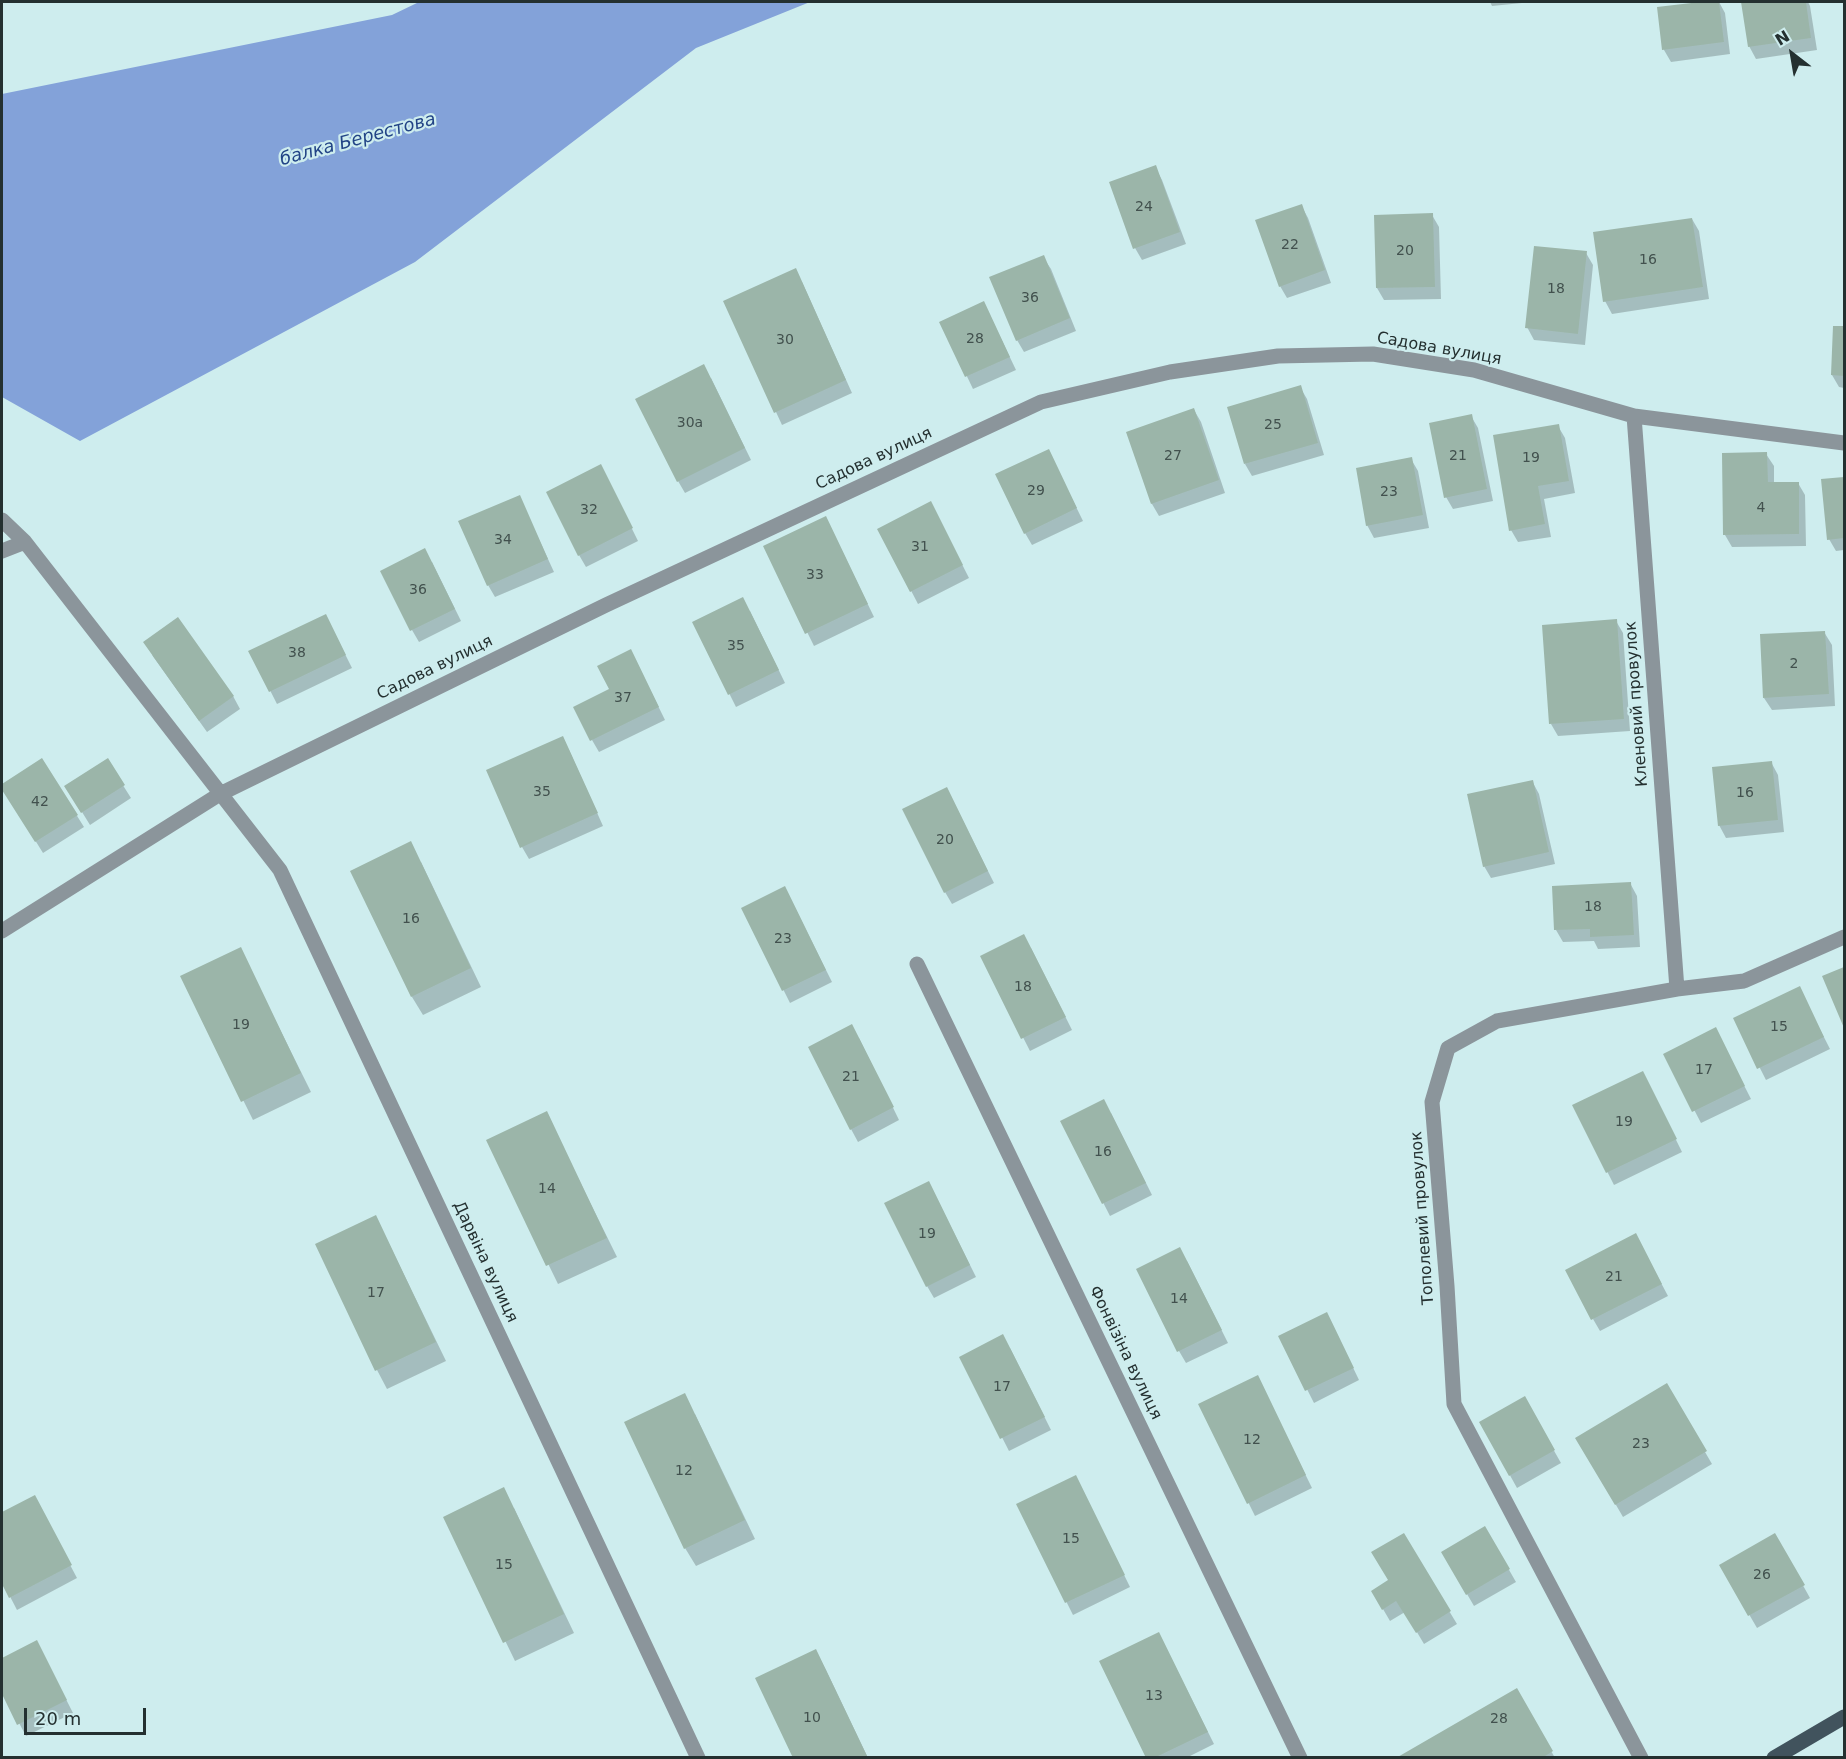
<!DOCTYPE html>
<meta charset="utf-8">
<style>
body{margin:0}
#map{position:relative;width:1846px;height:1759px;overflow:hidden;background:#ceedee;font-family:"DejaVu Sans",sans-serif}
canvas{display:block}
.frame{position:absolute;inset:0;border:3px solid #243030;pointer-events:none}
.north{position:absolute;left:1762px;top:24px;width:60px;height:60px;-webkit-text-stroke:4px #ceedee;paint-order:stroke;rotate:329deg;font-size:16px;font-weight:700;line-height:24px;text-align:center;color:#243030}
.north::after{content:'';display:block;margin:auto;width:21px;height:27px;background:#243030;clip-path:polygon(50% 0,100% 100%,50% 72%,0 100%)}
.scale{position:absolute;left:24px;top:1708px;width:122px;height:27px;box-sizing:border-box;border:3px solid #243030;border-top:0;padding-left:8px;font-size:18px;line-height:21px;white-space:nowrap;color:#243030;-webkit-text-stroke:4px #ceedee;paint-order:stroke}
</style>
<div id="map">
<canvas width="1846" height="1759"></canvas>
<div class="frame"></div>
<div class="north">N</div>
<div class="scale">20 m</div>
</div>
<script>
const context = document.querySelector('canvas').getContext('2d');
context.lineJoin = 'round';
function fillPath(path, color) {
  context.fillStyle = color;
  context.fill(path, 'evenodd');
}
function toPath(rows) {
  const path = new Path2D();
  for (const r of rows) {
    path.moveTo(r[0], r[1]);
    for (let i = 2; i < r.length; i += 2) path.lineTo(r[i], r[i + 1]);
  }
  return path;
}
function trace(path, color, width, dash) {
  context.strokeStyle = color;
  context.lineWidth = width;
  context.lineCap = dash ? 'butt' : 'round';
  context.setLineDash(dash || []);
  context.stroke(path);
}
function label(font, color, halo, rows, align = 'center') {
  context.font = font + ' "DejaVu Sans",sans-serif';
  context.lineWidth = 4.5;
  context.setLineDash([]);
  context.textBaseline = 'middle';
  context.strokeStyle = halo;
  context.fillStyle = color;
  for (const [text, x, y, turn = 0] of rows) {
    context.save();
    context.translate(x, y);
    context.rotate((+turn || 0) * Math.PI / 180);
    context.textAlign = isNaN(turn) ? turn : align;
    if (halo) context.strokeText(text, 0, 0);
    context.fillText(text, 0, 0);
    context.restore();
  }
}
fillPath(toPath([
 [419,2,810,2,696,48,415,262,80,441,2,397,2,94,392,15]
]), '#83a2d9');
fillPath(toPath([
 [1490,2,1532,2,1492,6],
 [1719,2,1725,13,1730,54,1671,62,1664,50,1659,8],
 [1743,2,1808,2,1810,6,1817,50,1756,59,1749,46],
 [1155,167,1162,180,1186,244,1142,260,1135,248],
 [1301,205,1308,218,1331,283,1287,298,1280,286],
 [1432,215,1439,227,1441,299,1384,300,1377,288,1376,217],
 [1692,219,1699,231,1709,299,1612,314,1605,301],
 [1586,253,1593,265,1585,345,1534,340,1527,327],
 [1043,257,1051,269,1076,331,1024,352,1017,340],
 [802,282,852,393,782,425,725,302],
 [984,303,1016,370,973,389,941,322],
 [1835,327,1844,328,1844,388,1839,387,1832,375],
 [711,378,751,460,685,493,678,481],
 [1300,387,1307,399,1324,455,1252,476,1245,464],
 [1194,410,1201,422,1225,493,1159,516,1152,504,1127,433],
 [1471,416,1478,428,1493,501,1453,509,1446,497],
 [1558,426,1565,438,1575,493,1544,499,1551,537,1518,542,1511,530],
 [1766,454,1774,466,1774,483,1798,483,1805,495,1806,546,1732,547,1725,535,1723,455],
 [1411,459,1418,471,1429,528,1374,538,1367,525],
 [1055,464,1083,521,1032,545,1025,533],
 [607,478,638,541,586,567,579,555],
 [1844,478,1844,550,1836,551,1829,539,1822,481],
 [519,496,554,572,495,597,488,585],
 [937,515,969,578,918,604,879,529],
 [832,530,874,617,814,646,765,547],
 [432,562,461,621,419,642,412,630],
 [750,611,785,683,736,707,694,623],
 [1616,621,1623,633,1630,731,1558,736,1551,724],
 [332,628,352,668,277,704,250,651],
 [1824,632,1832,645,1835,706,1772,710,1764,698],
 [152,655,233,696,240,709,207,732],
 [637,663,665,720,599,752,592,740,611,690],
 [569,750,603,826,529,859,522,847],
 [42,760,84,827,43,853,2,787],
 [107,760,131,798,90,825,66,786],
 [1771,762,1778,775,1784,832,1726,838,1719,825],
 [1532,781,1539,794,1555,864,1491,878,1484,866],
 [953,801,994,883,952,904,945,892],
 [421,862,481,987,423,1015,412,997],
 [1630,883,1637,896,1640,947,1598,949,1594,941,1563,942,1556,930],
 [791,900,832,982,790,1003,743,909],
 [1031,948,1072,1030,1030,1051,982,957],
 [240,949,311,1092,253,1120,182,977],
 [1844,969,1844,1024,1824,977],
 [1799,988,1830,1049,1766,1080,1735,1019],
 [859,1038,899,1120,858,1142,851,1129],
 [1722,1042,1751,1099,1701,1123,1665,1054],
 [1649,1085,1682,1152,1614,1185,1574,1106],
 [546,1113,617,1257,558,1284,488,1141],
 [1111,1113,1152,1195,1110,1216,1062,1122],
 [935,1195,976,1277,934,1298,927,1286],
 [376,1217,446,1361,387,1389,377,1370],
 [1642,1247,1668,1296,1600,1331,1593,1319],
 [1187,1261,1228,1343,1186,1363,1179,1351],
 [1333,1326,1359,1380,1314,1403,1280,1336],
 [1010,1348,1051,1430,1009,1451,961,1357],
 [1666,1385,1712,1464,1623,1517,1577,1438],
 [1264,1390,1312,1488,1255,1516,1200,1405],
 [1524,1398,1561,1463,1517,1488,1481,1423],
 [695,1414,755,1539,696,1566,685,1548],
 [1082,1489,1130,1587,1073,1615,1018,1505],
 [34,1497,77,1578,17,1610,2,1581,2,1514],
 [514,1508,574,1633,515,1661,445,1517],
 [1485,1528,1516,1582,1474,1606,1443,1553],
 [1403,1535,1457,1624,1424,1644,1405,1612,1390,1621,1373,1592,1389,1581],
 [1775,1535,1810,1598,1757,1628,1721,1566],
 [37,1642,73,1713,26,1736,2,1691,2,1660],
 [1165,1646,1214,1744,1186,1758,1148,1758],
 [816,1651,826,1670,868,1758,795,1758],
 [1517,1690,1555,1758,1399,1758]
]), '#0003');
fillPath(toPath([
 [1700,2,1719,2,1724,42,1662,50,1657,7],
 [1741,2,1806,2,1811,38,1748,47],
 [1156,165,1180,232,1133,249,1109,182],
 [1302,204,1325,270,1279,287,1255,220],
 [1433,213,1435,287,1376,288,1374,215],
 [1692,218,1703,287,1603,302,1593,232],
 [1534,246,1587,251,1578,334,1525,328],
 [1044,255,1070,318,1016,341,989,277],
 [796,268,846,380,774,413,723,301],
 [984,301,1010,357,965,377,939,322],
 [1833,326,1844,326,1844,376,1831,375],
 [704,364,745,448,677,482,635,399],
 [1301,385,1318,443,1244,464,1227,407],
 [1194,408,1219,480,1151,504,1126,432],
 [1472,414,1487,489,1444,498,1429,423],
 [1559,424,1569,481,1538,486,1545,524,1509,531,1493,435],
 [1049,449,1077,508,1024,534,995,474],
 [1767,452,1768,482,1799,482,1799,534,1723,535,1722,453],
 [1412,457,1423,515,1366,526,1356,468],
 [601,464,633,528,578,556,546,492],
 [1844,477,1844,538,1827,540,1821,479],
 [520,495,548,559,487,586,458,521],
 [931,501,963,565,910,592,877,529],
 [826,516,868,604,805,634,763,546],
 [425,548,455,609,410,631,380,571],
 [743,597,779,670,728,695,692,622],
 [326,614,346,655,269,692,248,651],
 [178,617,234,696,199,721,143,642],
 [1617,619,1624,719,1549,724,1542,625],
 [1825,631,1829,694,1763,698,1760,634],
 [631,649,659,707,590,741,573,707,609,689,597,666],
 [563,736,598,813,520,848,486,770],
 [42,758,78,815,35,842,2,790,2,784],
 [108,758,125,785,81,813,64,786],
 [1772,761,1778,820,1718,826,1712,767],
 [1533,780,1549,852,1483,867,1467,794],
 [947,787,988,871,944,893,902,809],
 [411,841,471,968,411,997,350,871],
 [1631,882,1634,935,1590,937,1590,929,1554,930,1552,886],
 [785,886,826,970,782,991,741,908],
 [1024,934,1066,1017,1021,1039,980,956],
 [241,947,301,1073,241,1102,180,976],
 [1844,967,1844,1028,1822,976],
 [1800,986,1824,1037,1757,1069,1733,1018],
 [852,1024,894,1107,850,1130,808,1047],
 [1716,1027,1745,1086,1692,1112,1663,1054],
 [1643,1071,1677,1139,1606,1173,1572,1105],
 [1104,1099,1146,1183,1102,1204,1060,1121],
 [547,1111,607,1238,546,1266,486,1140],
 [929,1181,970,1265,926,1287,884,1203],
 [376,1215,436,1342,375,1371,315,1244],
 [1636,1233,1662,1284,1591,1320,1565,1270],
 [1180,1247,1222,1330,1177,1352,1136,1269],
 [1327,1312,1354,1368,1305,1391,1278,1336],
 [1003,1334,1045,1417,1000,1439,959,1357],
 [1258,1375,1306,1475,1247,1504,1198,1404],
 [1667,1383,1707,1451,1615,1505,1575,1438],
 [685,1393,745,1520,684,1549,624,1422],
 [1525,1396,1555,1450,1509,1476,1479,1422],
 [1076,1475,1125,1575,1065,1603,1016,1504],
 [504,1487,564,1614,503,1643,443,1517],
 [35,1495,72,1565,9,1598,2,1584,2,1512],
 [1485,1526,1510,1569,1466,1595,1441,1552],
 [1404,1533,1451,1611,1416,1633,1396,1601,1382,1610,1371,1591,1388,1580,1371,1552],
 [1775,1533,1805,1585,1748,1616,1719,1565],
 [1159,1632,1208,1732,1154,1758,1146,1758,1099,1661],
 [37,1640,67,1700,17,1725,2,1694,2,1658],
 [816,1649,868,1758,793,1758,755,1678],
 [1517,1688,1553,1751,1542,1758,1396,1758]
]), '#9bb5a9');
trace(toPath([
 [1634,416,1677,989],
 [2,520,25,542,280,870,698,1758],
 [2,551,25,542],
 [2,931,220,794,606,605,1041,402,1170,372,1278,356,1373,354,1474,370,1634,416,1844,443],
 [917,964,1300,1758],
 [1641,1758,1454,1404,1447,1286,1432,1102,1448,1048,1497,1021,1677,989,1744,981,1844,937]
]), '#8b959b', 15);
trace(toPath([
 [1774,1758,1844,1717]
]), '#41535d', 15);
label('14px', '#42514e', null, [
 ["24",1144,207],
 ["22",1290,245],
 ["20",1405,251],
 ["16",1648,260],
 ["18",1556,289],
 ["36",1030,298],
 ["28",975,339],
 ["30",785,340],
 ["30а",690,423],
 ["25",1273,425],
 ["27",1173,456],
 ["21",1458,456],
 ["19",1531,458],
 ["29",1036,491],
 ["23",1389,492],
 ["4",1761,508],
 ["32",589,510],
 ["34",503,540],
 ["31",920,547],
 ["33",815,575],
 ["36",418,590],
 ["35",736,646],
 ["38",297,653],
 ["2",1794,664],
 ["37",623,698],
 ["35",542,792],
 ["16",1745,793],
 ["42",40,802],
 ["20",945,840],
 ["18",1593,907],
 ["16",411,919],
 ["23",783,939],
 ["18",1023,987],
 ["19",241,1025],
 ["15",1779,1027],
 ["17",1704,1070],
 ["21",851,1077],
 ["19",1624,1122],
 ["16",1103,1152],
 ["14",547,1189],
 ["19",927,1234],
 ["21",1614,1277],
 ["17",376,1293],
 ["14",1179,1299],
 ["17",1002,1387],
 ["12",1252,1440],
 ["23",1641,1444],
 ["12",684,1471],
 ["15",1071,1539],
 ["15",504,1565],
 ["26",1762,1575],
 ["13",1154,1696],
 ["10",812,1718],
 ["28",1499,1719]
]);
label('16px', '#243030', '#ceedee', [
 ["Садова вулиця",1439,349,10],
 ["Садова вулиця",874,459,-25],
 ["Садова вулиця",435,668,-26],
 ["Кленовий провулок",1637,704,-94],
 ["Тополевий провулок",1423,1218,-94],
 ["Дарвіна вулиця",485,1262,65],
 ["Фонвізіна вулиця",1125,1353,64]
]);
label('italic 18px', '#224486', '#ceedee', [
 ["балка Берестова",358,140,-15]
]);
</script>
